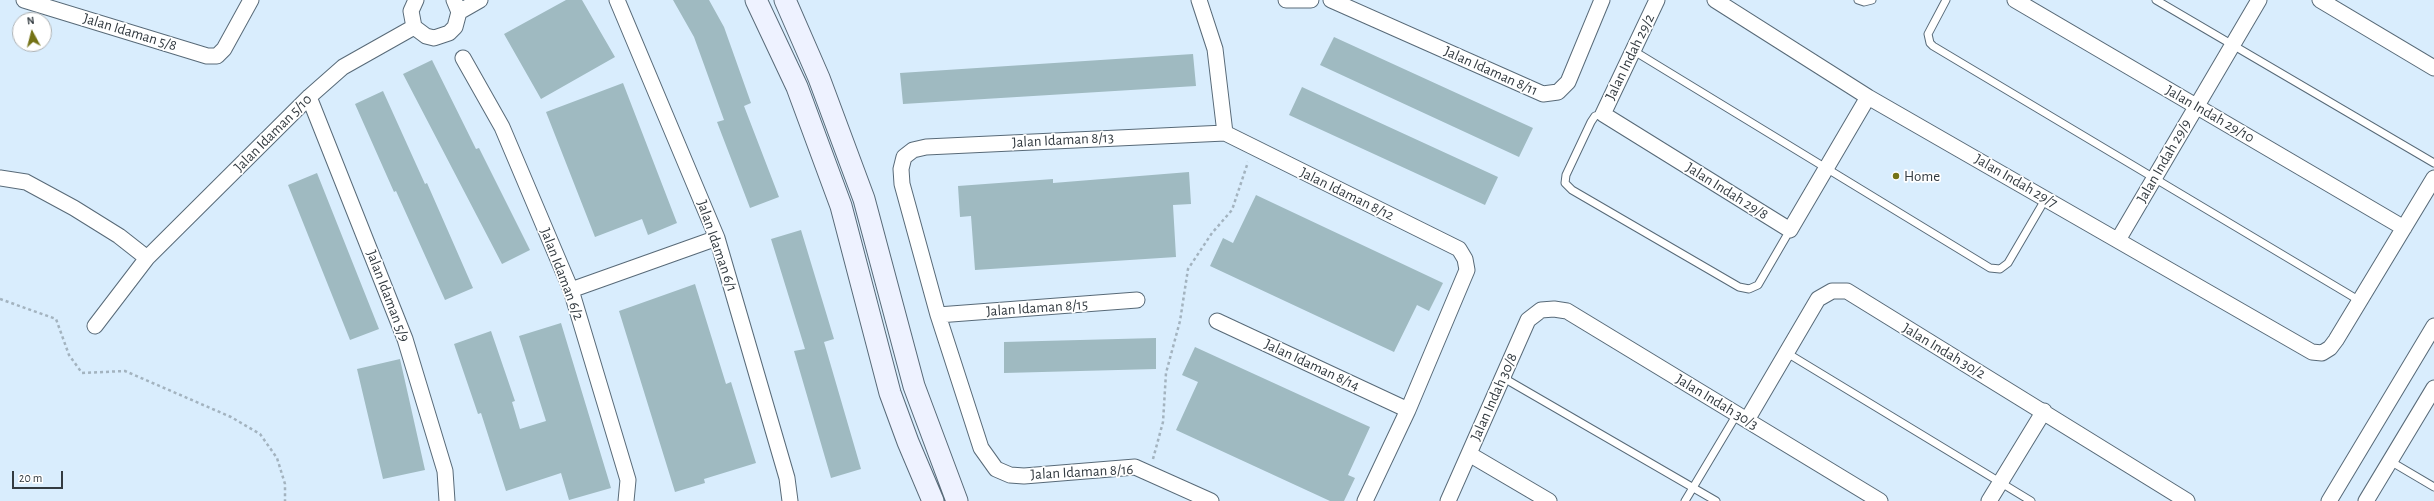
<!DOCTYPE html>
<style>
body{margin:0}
#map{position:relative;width:2434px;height:501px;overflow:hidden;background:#d9edfd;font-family:"Alegreya Sans",sans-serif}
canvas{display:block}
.north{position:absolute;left:12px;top:12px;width:40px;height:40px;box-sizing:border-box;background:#fff;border:1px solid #adb1b3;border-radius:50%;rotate:353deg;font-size:11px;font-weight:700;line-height:16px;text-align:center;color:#333b41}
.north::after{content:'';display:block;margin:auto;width:14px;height:18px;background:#747215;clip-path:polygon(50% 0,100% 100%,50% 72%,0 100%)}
.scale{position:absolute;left:12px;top:471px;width:51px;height:18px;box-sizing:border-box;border:2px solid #333b41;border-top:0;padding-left:5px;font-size:12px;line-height:14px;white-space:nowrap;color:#333b41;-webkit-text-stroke:3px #fff;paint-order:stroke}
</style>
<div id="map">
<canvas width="2434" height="501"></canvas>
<div class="north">N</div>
<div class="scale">20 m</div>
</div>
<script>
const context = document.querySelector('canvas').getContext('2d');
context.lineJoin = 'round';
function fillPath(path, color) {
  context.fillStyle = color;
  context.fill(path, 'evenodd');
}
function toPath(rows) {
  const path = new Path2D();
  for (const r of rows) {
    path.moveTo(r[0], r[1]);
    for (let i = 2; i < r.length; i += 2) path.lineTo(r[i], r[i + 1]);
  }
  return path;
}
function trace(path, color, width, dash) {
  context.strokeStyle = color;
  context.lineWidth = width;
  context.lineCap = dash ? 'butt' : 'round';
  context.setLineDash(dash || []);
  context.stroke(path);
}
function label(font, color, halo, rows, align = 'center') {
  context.font = font + ' "Alegreya Sans",sans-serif';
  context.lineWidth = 3.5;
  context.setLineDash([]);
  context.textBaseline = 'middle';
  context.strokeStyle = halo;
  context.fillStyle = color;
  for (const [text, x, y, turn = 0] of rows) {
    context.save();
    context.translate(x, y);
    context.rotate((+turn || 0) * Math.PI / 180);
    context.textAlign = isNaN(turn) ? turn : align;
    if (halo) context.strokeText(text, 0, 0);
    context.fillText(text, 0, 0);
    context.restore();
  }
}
fillPath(toPath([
 [566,0,582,0,615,57,541,99,504,34],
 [673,0,709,0,724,27,751,103,744,106,779,197,750,208,717,122,724,120,694,37],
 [1334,37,1533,128,1519,157,1320,65],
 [1193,54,1196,86,903,104,900,73],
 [432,60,476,149,479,148,530,250,502,264,403,74],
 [623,83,677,223,648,235,642,219,595,237,546,112],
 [1302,87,1498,177,1485,205,1289,115],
 [383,91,425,184,427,183,473,288,445,300,396,191,394,192,355,104],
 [1189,172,1191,204,1173,205,1176,257,975,270,971,216,960,217,958,186,1053,179,1053,183],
 [317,173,379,329,350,340,288,185],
 [1256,195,1443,283,1429,311,1417,305,1394,352,1210,266,1223,238,1233,243],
 [801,230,834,339,824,342,861,469,831,478,794,351,805,349,771,239],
 [695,284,726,384,731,382,756,463,704,479,705,483,675,492,619,311],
 [561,323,611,488,569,500,561,473,506,491,481,413,478,414,454,344,491,331,515,401,512,402,520,429,546,421,519,336],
 [1156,338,1156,369,1004,373,1004,342],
 [1195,347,1370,427,1348,475,1355,478,1344,501,1330,501,1176,430,1198,382,1182,375],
 [400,359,425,470,383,479,357,369]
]), '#9fbac1');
const lane = toPath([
 [1858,0,1864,2,1872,0],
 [1946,0,1928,34,1930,43,1933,46,2360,301],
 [2156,0,2434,163],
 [1634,51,1990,268,2000,269,2008,263,2046,198],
 [1603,114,1595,116,1591,122,1566,175,1565,183,1572,190,1739,287,1749,289,1758,285,1790,230],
 [1787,353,2031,501],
 [1502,377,1716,501],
 [2390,461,2434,487],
 [1685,501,1737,414]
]);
const street = toPath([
 [24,0,207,56,217,56,224,49,251,0],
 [416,0,411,11,414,27,426,36,434,38,449,33,455,27,459,12,454,0],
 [617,0,717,238,787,478,790,501],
 [1199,0,1215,49,1225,133],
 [1286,0,1311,0],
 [1331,0,1543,94,1558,92,1568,82,1602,0],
 [1657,0,1603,114,1790,230,1868,97],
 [1715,0,1868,97,2312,352,2322,353,2330,348,2336,340,2434,178],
 [2015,0,2404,228],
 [2320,0,2434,68],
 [459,12,480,0],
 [463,58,502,127,571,290,628,480,626,501],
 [309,97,405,339,445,471,447,501],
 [0,178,26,182,74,208,119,236,147,258],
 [2118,240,2259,0],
 [571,290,717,238],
 [938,315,1137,300],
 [1217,321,1408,410],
 [95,326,147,258,309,97,343,67,414,27],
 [1747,420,1818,299,1832,291,1847,291,2187,501],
 [1469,454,1549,501],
 [1211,501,1135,467,1024,476,1010,475,996,469,981,448,938,315,902,184,901,169,904,157,913,150,926,147,1225,133,1459,249,1465,259,1467,270,1408,410,1365,501],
 [1448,501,1528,320,1541,310,1554,309,1567,311,1880,501],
 [1989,501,2044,411],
 [2329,501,2434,326],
 [2366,501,2434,388]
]);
const secondary = toPath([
 [756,0,797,87,841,206,890,393,908,442,933,501],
 [785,0,819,78,864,199,914,386,957,501]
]);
trace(lane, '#586a78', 9);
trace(street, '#586a78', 17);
trace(secondary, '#586a78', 23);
trace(toPath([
 [0,299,56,319,69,355,82,373,125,371,231,417,260,434,277,458,285,484,285,501],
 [1153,459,1163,422,1166,373,1180,321,1188,269,1212,233,1232,210,1248,162]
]), '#a3b3bf', 2.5, [3, 3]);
trace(lane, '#fff', 7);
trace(street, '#fff', 15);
trace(secondary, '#eef2ff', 21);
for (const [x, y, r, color] of [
 [1896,176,4,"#747215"]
]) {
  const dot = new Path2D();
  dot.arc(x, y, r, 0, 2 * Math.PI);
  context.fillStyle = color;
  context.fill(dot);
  trace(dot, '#fff', 1.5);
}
label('15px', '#333b41', '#fff', [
 ["Jalan Idaman 5/8",130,32,17],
 ["Jalan Indah 29/2",1630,57,-64],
 ["Jalan Idaman 8/11",1491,71,24],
 ["Jalan Indah 29/10",2210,114,30],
 ["Jalan Idaman 5/10",273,133,-45],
 ["Jalan Idaman 8/13",1063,140,-3],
 ["Jalan Indah 29/9",2164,161,-60],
 ["Jalan Indah 29/7",2016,181,30],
 ["Jalan Indah 29/8",1727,191,32],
 ["Jalan Idaman 8/12",1347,194,26],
 ["Jalan Idaman 6/1",717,246,71],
 ["Jalan Idaman 6/2",562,274,69],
 ["Jalan Idaman 5/9",388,296,69],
 ["Jalan Idaman 8/15",1037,308,-4],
 ["Jalan Indah 30/2",1944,351,31],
 ["Jalan Idaman 8/14",1312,365,25],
 ["Jalan Indah 30/8",1494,397,-66],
 ["Jalan Indah 30/3",1717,402,31],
 ["Jalan Idaman 8/16",1082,472,-3]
]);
label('15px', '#333b41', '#fff', [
 ["Home",1904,176]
], 'left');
</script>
